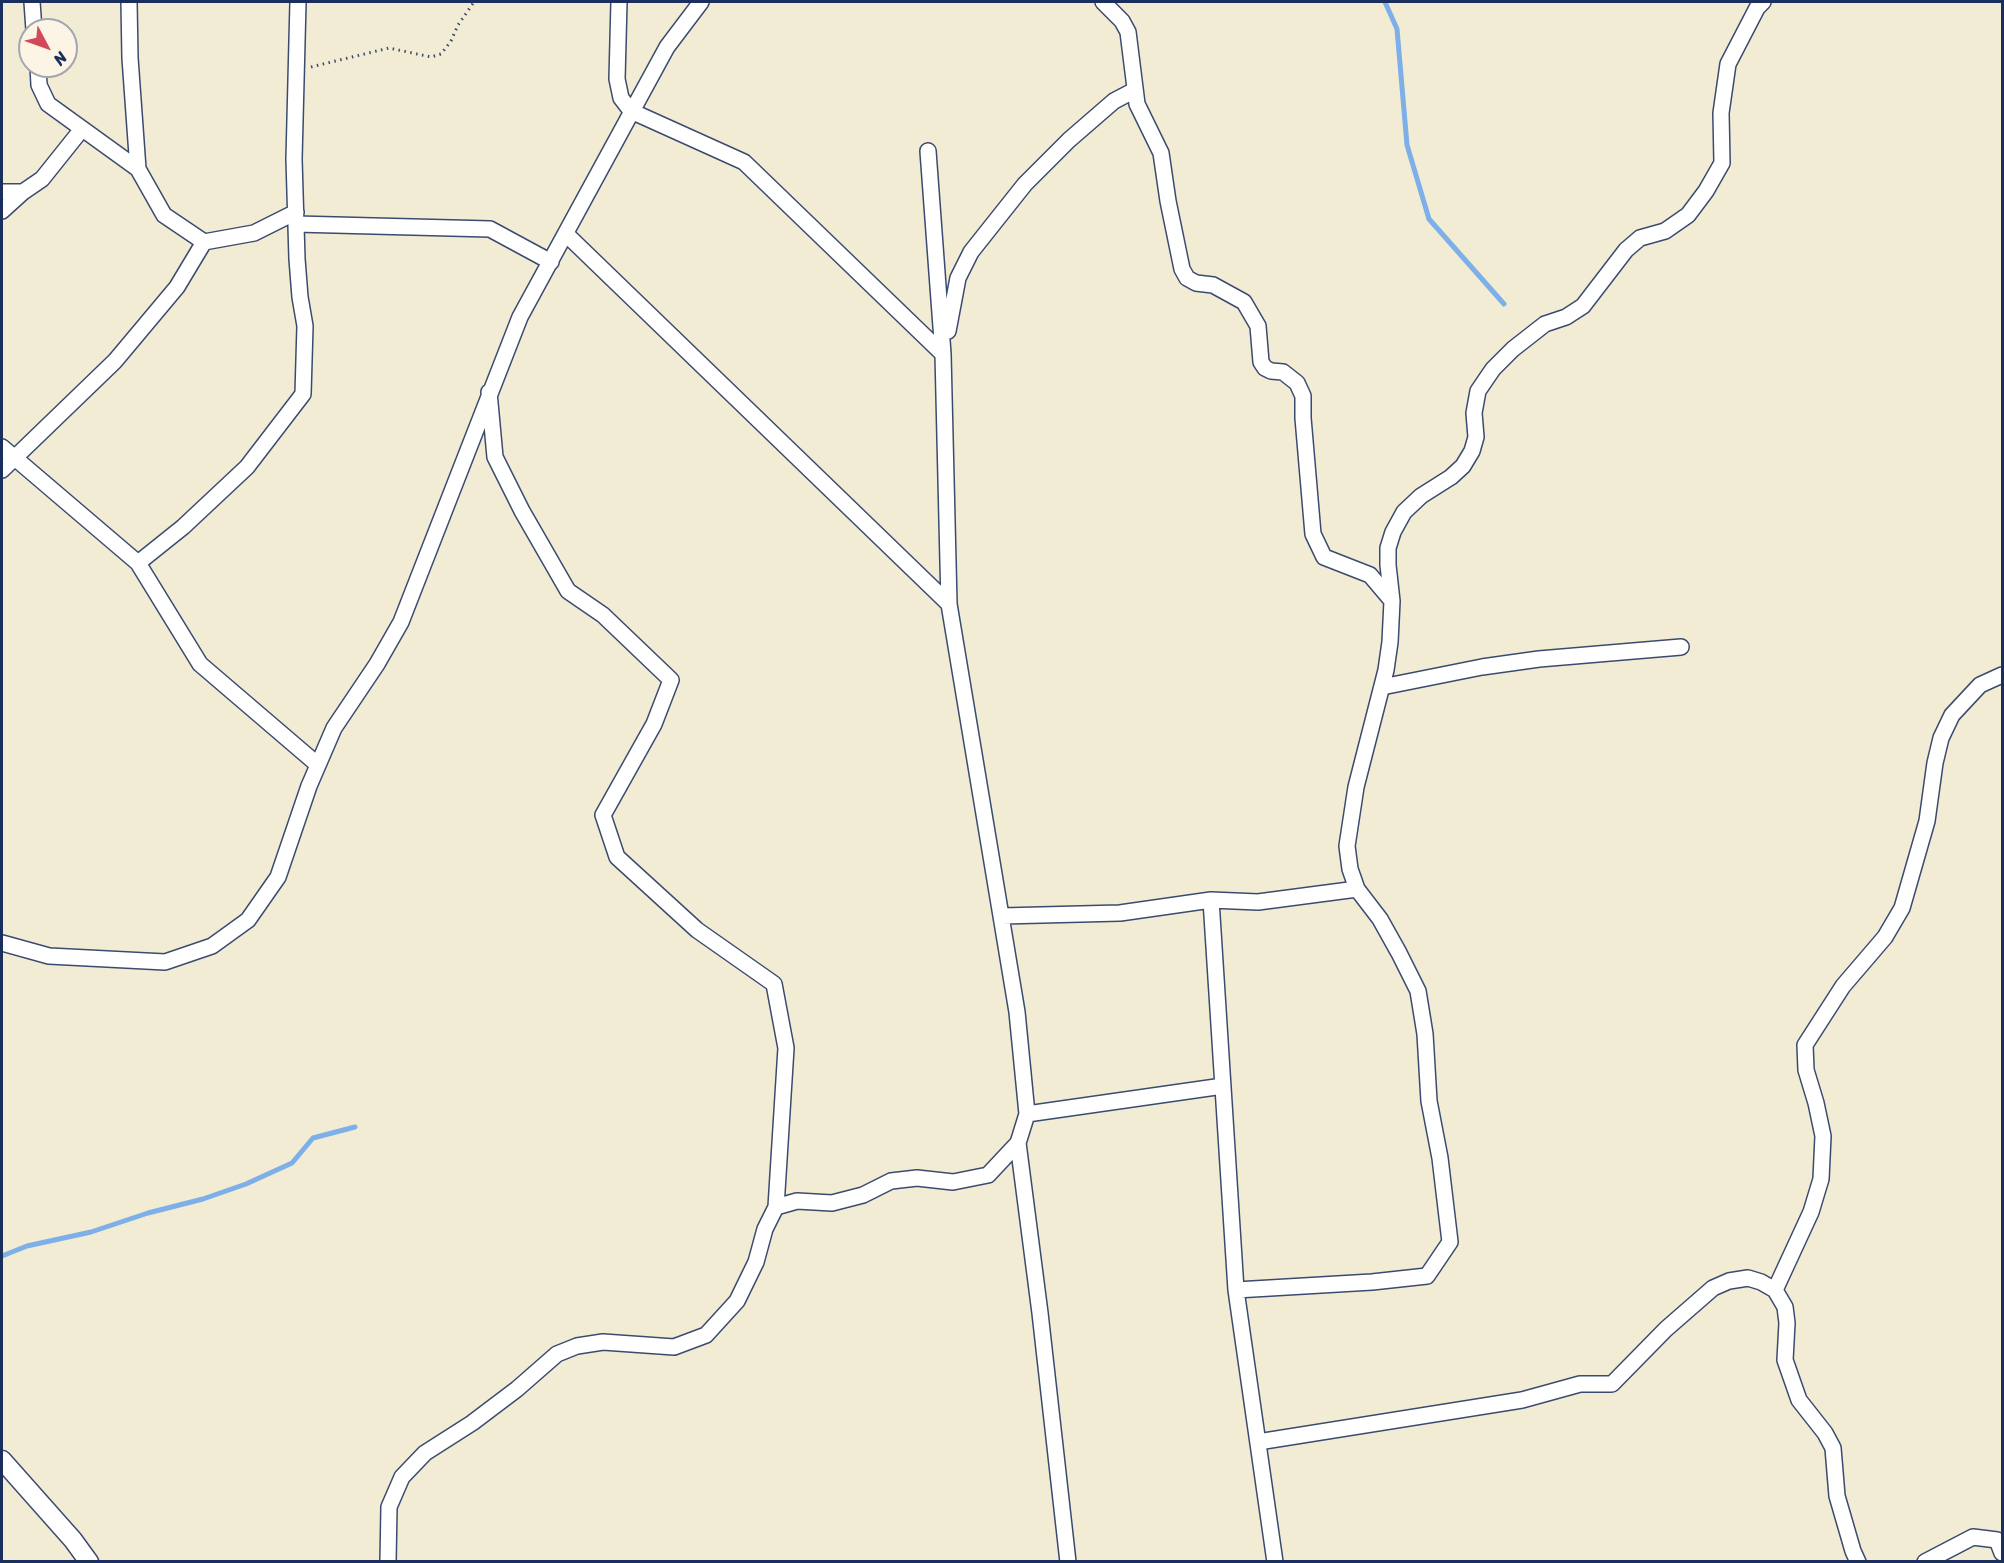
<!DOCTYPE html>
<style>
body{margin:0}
#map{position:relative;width:2004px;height:1563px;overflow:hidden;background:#f3ecd4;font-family:Sriracha,sans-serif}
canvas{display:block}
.frame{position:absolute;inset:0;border:3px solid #1b2f5e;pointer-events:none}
.north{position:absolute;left:18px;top:18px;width:60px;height:60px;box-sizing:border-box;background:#fcf5e5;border:2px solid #a2a6af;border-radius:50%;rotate:131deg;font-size:16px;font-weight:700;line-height:24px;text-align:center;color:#1b2f5e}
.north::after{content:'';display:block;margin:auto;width:21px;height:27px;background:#d1495b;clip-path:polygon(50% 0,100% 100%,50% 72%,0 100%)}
</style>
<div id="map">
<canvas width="2004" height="1563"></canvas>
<div class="frame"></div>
<div class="north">N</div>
</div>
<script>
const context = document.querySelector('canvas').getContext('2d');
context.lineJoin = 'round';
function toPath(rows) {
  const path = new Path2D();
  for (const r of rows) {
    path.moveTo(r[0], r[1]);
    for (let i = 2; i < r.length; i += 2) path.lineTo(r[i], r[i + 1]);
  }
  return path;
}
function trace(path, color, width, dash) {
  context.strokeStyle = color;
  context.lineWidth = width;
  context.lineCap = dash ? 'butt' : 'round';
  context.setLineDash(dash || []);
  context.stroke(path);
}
trace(toPath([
 [1385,2,1397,29,1407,145,1429,219,1504,304],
 [2,1256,27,1246,91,1232,148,1213,203,1199,246,1184,292,1163,313,1138,355,1127]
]), '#7dafe9', 5);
const minor = toPath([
 [32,2,34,30],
 [129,2,130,58,138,169],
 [619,2,617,79,621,98,631,111,744,162,943,354],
 [1103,2,1122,21,1128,32,1137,104,1161,153,1168,201,1182,269,1187,278,1196,283,1213,285,1244,302,1258,326,1261,362,1265,368,1271,371,1283,372,1297,383,1303,396,1303,418,1313,534,1324,557,1370,575,1392,601,1390,642,1386,670,1356,787,1347,846,1350,869,1357,889,1380,919,1399,953,1418,991,1425,1034,1429,1101,1440,1158,1450,1242,1427,1276,1372,1282,1236,1290],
 [38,66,39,85,48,104,138,169,164,215,204,242,254,233,296,212],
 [2,192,23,192,42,179,82,129],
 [2,211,23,192],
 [296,224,490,229,551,262],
 [566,234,949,604],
 [948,331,958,278,971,252,994,223,1025,184,1069,140,1114,101,1135,90],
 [2,447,138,563,200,664,318,765],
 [2,470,115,361,177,287,204,242],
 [138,563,183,527,247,467,303,394,305,326,300,297,297,259,294,159,298,2],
 [1392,601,1388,565,1388,548,1393,532,1404,512,1421,496,1451,477,1463,466,1472,451,1476,437,1474,413,1478,391,1493,369,1513,349,1545,324,1566,317,1583,306,1626,250,1640,238,1665,231,1688,215,1706,191,1722,163,1721,113,1728,64,1757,8,1763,2],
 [1382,687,1482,667,1539,659,1681,647],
 [1211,900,1236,1290,1275,1562],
 [1002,916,1120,913,1211,900,1258,902,1357,889],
 [2,943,49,956,165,962,212,946,248,920,278,877,309,786,334,728,377,664,401,622,520,317,667,47,701,2],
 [1027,1114,1223,1086],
 [1018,1143,1040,1313,1068,1562],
 [776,1207,797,1201,832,1203,863,1195,891,1181,917,1178,953,1182,988,1175,1018,1143,1027,1114,1017,1012,949,604,943,354,928,151],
 [1775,1290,1811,1212,1821,1179,1823,1136,1816,1103,1806,1070,1805,1045,1843,986,1885,937,1902,908,1927,821,1935,763,1941,738,1952,715,1980,685,2002,675],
 [1258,1442,1522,1400,1580,1384,1612,1384,1666,1329,1713,1288,1729,1281,1748,1278,1761,1282,1775,1290,1785,1307,1787,1323,1785,1360,1799,1400,1825,1433,1833,1448,1837,1496,1853,1551,1858,1562],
 [388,1562,389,1507,402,1477,425,1453,472,1423,517,1389,557,1354,577,1346,603,1342,674,1347,706,1335,737,1301,756,1262,765,1229,776,1207,786,1048,774,984,697,930,617,857,603,815,654,724,671,680,603,615,568,591,522,511,495,457,489,392],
 [1925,1562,1973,1537,1997,1540,2002,1553]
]);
const tertiary = toPath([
 [2,1460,73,1540,89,1562]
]);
trace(minor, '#3b4b70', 18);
trace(tertiary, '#3b4b70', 21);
trace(toPath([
 [311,67,389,48,431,57,441,54,451,41,458,25,474,2]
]), '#3b4b70', 3, [1.5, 4.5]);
trace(minor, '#fff', 15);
trace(tertiary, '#fff', 18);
</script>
